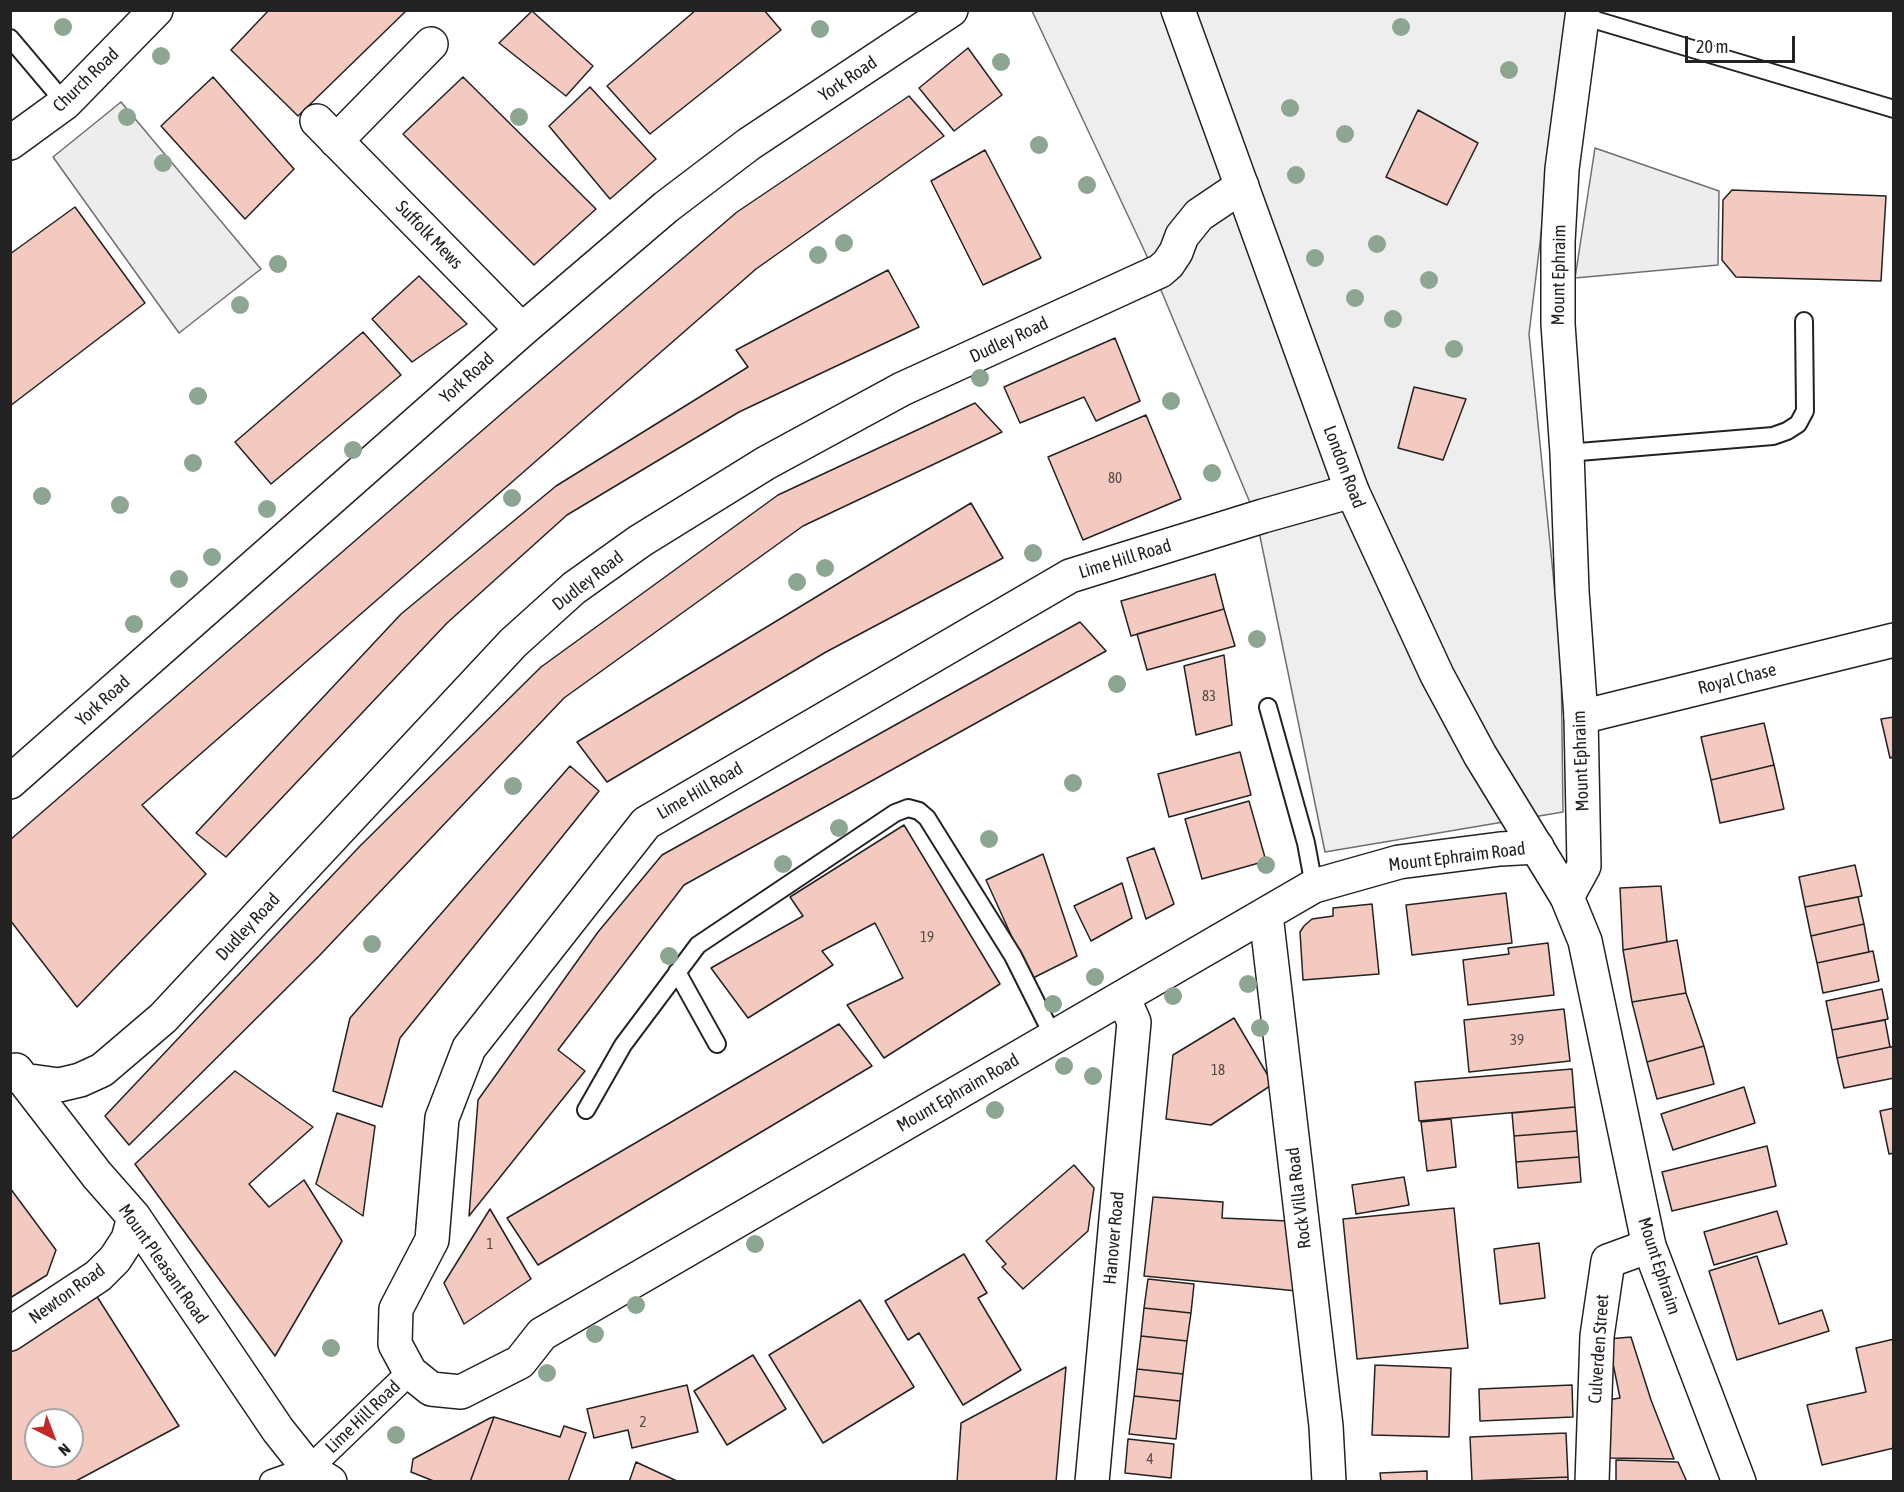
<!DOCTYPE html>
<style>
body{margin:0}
#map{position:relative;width:1904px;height:1492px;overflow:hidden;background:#fff;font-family:"Asap Condensed",sans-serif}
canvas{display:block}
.frame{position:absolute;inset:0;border:12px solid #222;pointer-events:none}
.north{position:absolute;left:24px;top:1408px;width:60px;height:60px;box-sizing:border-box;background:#fff;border:2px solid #a7a7a7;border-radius:50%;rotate:138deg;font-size:16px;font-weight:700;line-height:24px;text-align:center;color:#222}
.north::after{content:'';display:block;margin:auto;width:21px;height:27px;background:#c62828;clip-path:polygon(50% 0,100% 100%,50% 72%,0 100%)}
.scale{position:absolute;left:1685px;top:36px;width:110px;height:27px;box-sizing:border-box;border:3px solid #222;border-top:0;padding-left:8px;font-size:18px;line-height:21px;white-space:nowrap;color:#222;-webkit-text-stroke:4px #fff;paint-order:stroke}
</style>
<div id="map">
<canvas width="1904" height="1492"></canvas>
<div class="frame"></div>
<div class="north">N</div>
<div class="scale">20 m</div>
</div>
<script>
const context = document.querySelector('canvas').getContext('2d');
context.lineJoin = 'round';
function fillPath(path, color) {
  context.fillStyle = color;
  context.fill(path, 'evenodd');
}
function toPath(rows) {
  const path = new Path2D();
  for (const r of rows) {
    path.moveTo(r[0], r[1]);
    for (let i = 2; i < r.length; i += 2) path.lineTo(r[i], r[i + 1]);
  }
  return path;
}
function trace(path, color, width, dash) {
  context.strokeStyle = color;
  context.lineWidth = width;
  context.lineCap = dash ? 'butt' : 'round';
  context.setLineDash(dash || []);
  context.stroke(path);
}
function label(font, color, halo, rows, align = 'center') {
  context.font = font + ' "Asap Condensed",sans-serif';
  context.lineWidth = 4.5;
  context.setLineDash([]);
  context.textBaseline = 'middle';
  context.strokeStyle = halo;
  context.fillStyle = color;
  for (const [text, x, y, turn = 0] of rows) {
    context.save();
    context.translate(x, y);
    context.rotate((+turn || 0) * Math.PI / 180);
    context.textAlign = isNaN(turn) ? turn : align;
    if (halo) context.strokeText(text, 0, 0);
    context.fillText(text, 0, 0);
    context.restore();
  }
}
const green = toPath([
 [1032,11,1568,11,1529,334,1561,653,1563,812,1325,852,1256,517,1145,252,1032,11]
]);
fillPath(green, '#eee');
trace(green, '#6f6f6f', 1.5);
const parking = toPath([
 [121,102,261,269,179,333,53,157,121,102],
 [1595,148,1719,191,1718,265,1575,278,1595,148]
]);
fillPath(parking, '#ededed');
trace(parking, '#6f6f6f', 1.5);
const building = toPath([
 [269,10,407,10,298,116,231,50,269,10],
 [696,10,764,10,781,30,650,134,607,86,696,10],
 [532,11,593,66,566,96,499,43,532,11],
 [968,48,1002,95,954,131,919,88,968,48],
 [213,77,294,169,245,219,161,126,213,77],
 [463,77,596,209,534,265,403,134,463,77],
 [590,87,656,159,610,199,549,126,590,87],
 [909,96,944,136,756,269,142,805,206,874,77,1007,10,920,10,840,507,409,737,212,909,96],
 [1418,110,1478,143,1447,205,1386,177,1418,110],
 [985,150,1041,258,983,285,931,181,985,150],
 [1732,190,1886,196,1881,281,1736,277,1722,260,1723,200,1732,190],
 [75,207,145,303,10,406,10,254,75,207],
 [888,270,919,327,739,412,567,515,447,623,226,857,196,833,401,614,556,486,748,367,736,350,888,270],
 [419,276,467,324,412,362,372,319,419,276],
 [363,332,401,375,271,484,235,442,363,332],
 [1115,338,1140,401,1096,421,1084,397,1020,423,1004,387,1115,338],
 [1414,387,1466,399,1443,460,1398,448,1414,387],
 [975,403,1002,432,803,526,564,698,319,956,129,1145,105,1116,360,846,541,667,778,495,975,403],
 [1146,415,1181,499,1083,540,1048,457,1146,415],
 [971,503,1003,558,826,652,607,782,577,742,971,503],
 [1215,574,1224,609,1131,636,1121,601,1215,574],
 [1224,609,1235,646,1147,670,1137,634,1224,609],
 [1080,622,1106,651,684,885,558,1050,585,1071,469,1216,478,1100,598,932,662,855,1080,622],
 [1224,655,1232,725,1196,735,1184,666,1224,655],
 [1894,717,1894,757,1890,758,1881,719,1894,717],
 [1764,723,1774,765,1711,780,1701,737,1764,723],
 [1240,752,1251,795,1169,817,1158,774,1240,752],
 [1774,765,1784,809,1720,823,1711,780,1774,765],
 [570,766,599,791,400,1038,382,1107,333,1091,350,1018,570,766],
 [1249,801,1266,861,1202,879,1185,819,1249,801],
 [904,825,1000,984,884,1058,847,1005,903,978,875,923,822,951,833,965,748,1018,711,968,803,916,790,897,904,825],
 [1154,848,1174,904,1146,919,1127,858,1154,848],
 [1043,854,1077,956,1031,979,986,880,1043,854],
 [1855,865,1862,896,1805,907,1799,877,1855,865],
 [1122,883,1132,918,1091,941,1074,906,1122,883],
 [1661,886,1667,942,1623,950,1620,888,1661,886],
 [1506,893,1512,943,1412,955,1406,905,1506,893],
 [1858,897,1864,924,1811,936,1805,907,1858,897],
 [1372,904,1379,974,1303,980,1300,932,1304,926,1312,919,1333,916,1333,908,1372,904],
 [1864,924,1869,952,1817,963,1811,936,1864,924],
 [1677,940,1686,993,1632,1002,1623,950,1677,940],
 [1548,943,1554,995,1468,1005,1463,960,1509,954,1508,948,1548,943],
 [1873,951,1879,981,1823,993,1817,963,1873,951],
 [1882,989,1888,1019,1832,1030,1826,1001,1882,989],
 [1686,993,1704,1046,1647,1062,1632,1002,1686,993],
 [1564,1009,1570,1061,1469,1072,1464,1020,1564,1009],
 [1234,1018,1273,1084,1211,1125,1166,1119,1173,1055,1234,1018],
 [1885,1020,1890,1047,1837,1058,1832,1030,1885,1020],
 [839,1024,872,1066,538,1265,507,1218,839,1024],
 [1704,1046,1714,1084,1657,1099,1647,1062,1704,1046],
 [1890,1047,1894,1047,1894,1078,1844,1088,1837,1058,1890,1047],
 [1572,1069,1575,1107,1419,1121,1415,1082,1572,1069],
 [235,1071,313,1127,249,1184,269,1207,304,1180,342,1241,275,1356,135,1164,235,1071],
 [1744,1087,1755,1123,1673,1150,1661,1114,1744,1087],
 [1575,1107,1577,1131,1514,1136,1512,1113,1575,1107],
 [1894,1108,1894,1153,1889,1154,1880,1111,1894,1108],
 [337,1113,375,1126,363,1216,316,1184,337,1113],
 [1451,1119,1456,1167,1427,1171,1421,1122,1451,1119],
 [1577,1131,1579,1157,1516,1162,1514,1136,1577,1131],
 [1767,1146,1776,1186,1672,1211,1662,1172,1767,1146],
 [1579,1157,1581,1182,1518,1188,1516,1162,1579,1157],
 [1074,1165,1094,1188,1088,1231,1023,1289,1002,1267,1006,1264,986,1241,1074,1165],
 [1404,1177,1409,1205,1356,1214,1352,1185,1404,1177],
 [10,1188,56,1250,47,1275,10,1298,10,1188],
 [1153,1197,1223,1202,1222,1218,1288,1221,1297,1291,1144,1276,1153,1197],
 [1454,1208,1468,1348,1357,1359,1343,1219,1454,1208],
 [490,1209,531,1279,464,1324,444,1283,490,1209],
 [1777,1211,1787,1244,1714,1265,1704,1232,1777,1211],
 [1539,1243,1545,1298,1500,1304,1494,1249,1539,1243],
 [964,1254,987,1293,978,1298,1021,1370,963,1405,919,1333,908,1340,885,1301,964,1254],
 [1757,1256,1779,1324,1822,1310,1829,1331,1737,1360,1709,1271,1757,1256],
 [1148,1279,1194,1284,1191,1313,1144,1308,1148,1279],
 [96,1295,179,1426,74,1482,10,1482,10,1351,96,1295],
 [36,1420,72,1420,72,1456,36,1456,36,1420],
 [860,1300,914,1387,823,1443,769,1355,860,1300],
 [1144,1308,1191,1313,1187,1341,1141,1336,1144,1308],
 [1141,1336,1187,1341,1183,1374,1137,1369,1141,1336],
 [1631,1337,1651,1400,1674,1459,1609,1458,1607,1400,1620,1398,1608,1339,1631,1337],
 [1894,1339,1894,1448,1822,1465,1807,1405,1866,1392,1856,1348,1894,1339],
 [753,1355,786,1409,727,1445,694,1391,753,1355],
 [1375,1365,1451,1368,1449,1437,1372,1435,1375,1365],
 [1066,1367,1056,1482,957,1482,961,1423,1066,1367],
 [1137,1369,1183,1374,1180,1401,1134,1396,1137,1369],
 [687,1385,698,1432,632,1448,628,1430,594,1438,587,1409,687,1385],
 [1572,1385,1573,1417,1480,1421,1479,1389,1572,1385],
 [1134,1396,1180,1401,1176,1439,1129,1434,1134,1396],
 [494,1417,560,1437,564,1426,586,1433,568,1482,470,1482,494,1417],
 [494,1417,470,1482,436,1482,411,1472,413,1459,490,1418,494,1417],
 [1566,1433,1568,1477,1472,1481,1470,1437,1566,1433],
 [1128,1439,1174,1444,1171,1478,1125,1473,1128,1439],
 [1616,1460,1678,1462,1687,1482,1616,1482,1616,1460],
 [636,1462,679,1482,629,1482,636,1462],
 [1427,1471,1427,1482,1381,1482,1380,1473,1427,1471],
 [1568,1477,1568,1482,1472,1482,1472,1481,1568,1477]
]);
fillPath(building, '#f3c9c0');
trace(building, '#222', 1.5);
const service = toPath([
 [1582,16,1894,109],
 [10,38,65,103],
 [1567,453,1773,436,1787,431,1798,424,1805,411,1804,321],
 [1268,707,1306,843,1314,886],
 [677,972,717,1044],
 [586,1110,623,1045,698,945,895,813,908,808,919,811,927,818,1013,956,1054,1038]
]);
const pedestrian = toPath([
 [272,1482,309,1469,410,1372]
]);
const minor = toPath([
 [317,121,522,330],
 [336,141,431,44],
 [1352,491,1263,516,1070,576,646,823,469,1048,442,1118,432,1240,396,1309,395,1344,410,1372,431,1389,461,1392,520,1362,542,1334,1314,886,1399,862,1500,849,1537,847],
 [1581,717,1894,640],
 [10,782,522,330,666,207,749,144,951,10],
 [1266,915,1326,1426,1329,1482],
 [16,1070,97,1175,134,1217,278,1430,309,1469,330,1482],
 [23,1080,59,1085,80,1080,102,1070,163,1018,513,643,574,588,640,541,766,463,902,389,1160,271,1168,264,1176,252,1182,236,1199,215,1242,186],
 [10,1334,98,1276,115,1259,128,1239,134,1217],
 [1092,1482,1134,1022,1123,997],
 [1592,1482,1597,1336,1608,1261,1649,1246]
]);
const tertiary = toPath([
 [1567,897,1584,866,1581,717,1572,591,1567,453,1558,324,1558,242,1562,169,1583,10]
]);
const primary = toPath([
 [10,143,65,103,156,10]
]);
const trunk = toPath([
 [1178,10,1352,491,1437,675,1480,755,1567,897,1585,941,1649,1246,1739,1482]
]);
trace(service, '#222', 20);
trace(pedestrian, '#222', 27);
trace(minor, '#222', 36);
trace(tertiary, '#222', 36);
trace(primary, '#222', 36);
trace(trunk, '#222', 36);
trace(service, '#fff', 16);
trace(pedestrian, '#fff', 24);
trace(minor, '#fff', 33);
trace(tertiary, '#fff', 33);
trace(primary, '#fff', 33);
trace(trunk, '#fff', 33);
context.fillStyle = '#8da692';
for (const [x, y] of [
 [63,27],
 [1401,27],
 [820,29],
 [161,56],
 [1001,62],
 [1509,70],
 [1290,108],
 [127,117],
 [519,117],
 [1345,134],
 [1039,145],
 [163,163],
 [1296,175],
 [1087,185],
 [844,243],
 [1377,244],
 [818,255],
 [1315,258],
 [278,264],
 [1429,280],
 [1355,298],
 [240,305],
 [1393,319],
 [1454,349],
 [980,378],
 [198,396],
 [1171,401],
 [353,450],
 [193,463],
 [1212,473],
 [42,496],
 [512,498],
 [120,505],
 [267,509],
 [1033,553],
 [212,557],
 [825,568],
 [179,579],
 [797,582],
 [134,624],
 [1257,639],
 [1117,684],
 [1073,783],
 [513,786],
 [839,828],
 [989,839],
 [783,864],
 [1266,865],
 [372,944],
 [669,956],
 [1095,977],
 [1248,984],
 [1173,996],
 [1053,1004],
 [1260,1028],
 [1064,1066],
 [1093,1076],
 [995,1110],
 [755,1244],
 [636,1305],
 [595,1334],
 [331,1348],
 [547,1373],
 [396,1435]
]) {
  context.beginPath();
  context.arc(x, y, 9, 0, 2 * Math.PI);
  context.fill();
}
label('15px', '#564c4a', null, [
 ["80",1115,478],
 ["83",1209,696],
 ["19",927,937],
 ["39",1517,1040],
 ["18",1218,1070],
 ["1",490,1244],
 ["2",643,1422],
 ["4",1150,1459]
]);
label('18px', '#222', '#fff', [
 ["York Road",848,79,-34],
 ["Church Road",86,80,-44],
 ["Suffolk Mews",429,235,46],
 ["Mount Ephraim",1559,275,-89],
 ["Dudley Road",1009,340,-25],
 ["York Road",467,378,-42],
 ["London Road",1344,467,69],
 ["Lime Hill Road",1125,559,-17],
 ["Dudley Road",588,581,-38],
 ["Royal Chase",1737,679,-14],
 ["York Road",103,701,-42],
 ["Mount Ephraim",1581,761,-92],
 ["Lime Hill Road",700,791,-30],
 ["Mount Ephraim Road",1457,857,-7],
 ["Dudley Road",248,927,-47],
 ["Mount Ephraim Road",958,1093,-30],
 ["Rock Villa Road",1299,1198,-97],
 ["Hanover Road",1114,1238,-85],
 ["Mount Pleasant Road",163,1264,55],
 ["Mount Ephraim",1659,1266,72],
 ["Newton Road",67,1294,-36],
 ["Culverden Street",1599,1349,-86],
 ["Lime Hill Road",363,1417,-44]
]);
</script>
